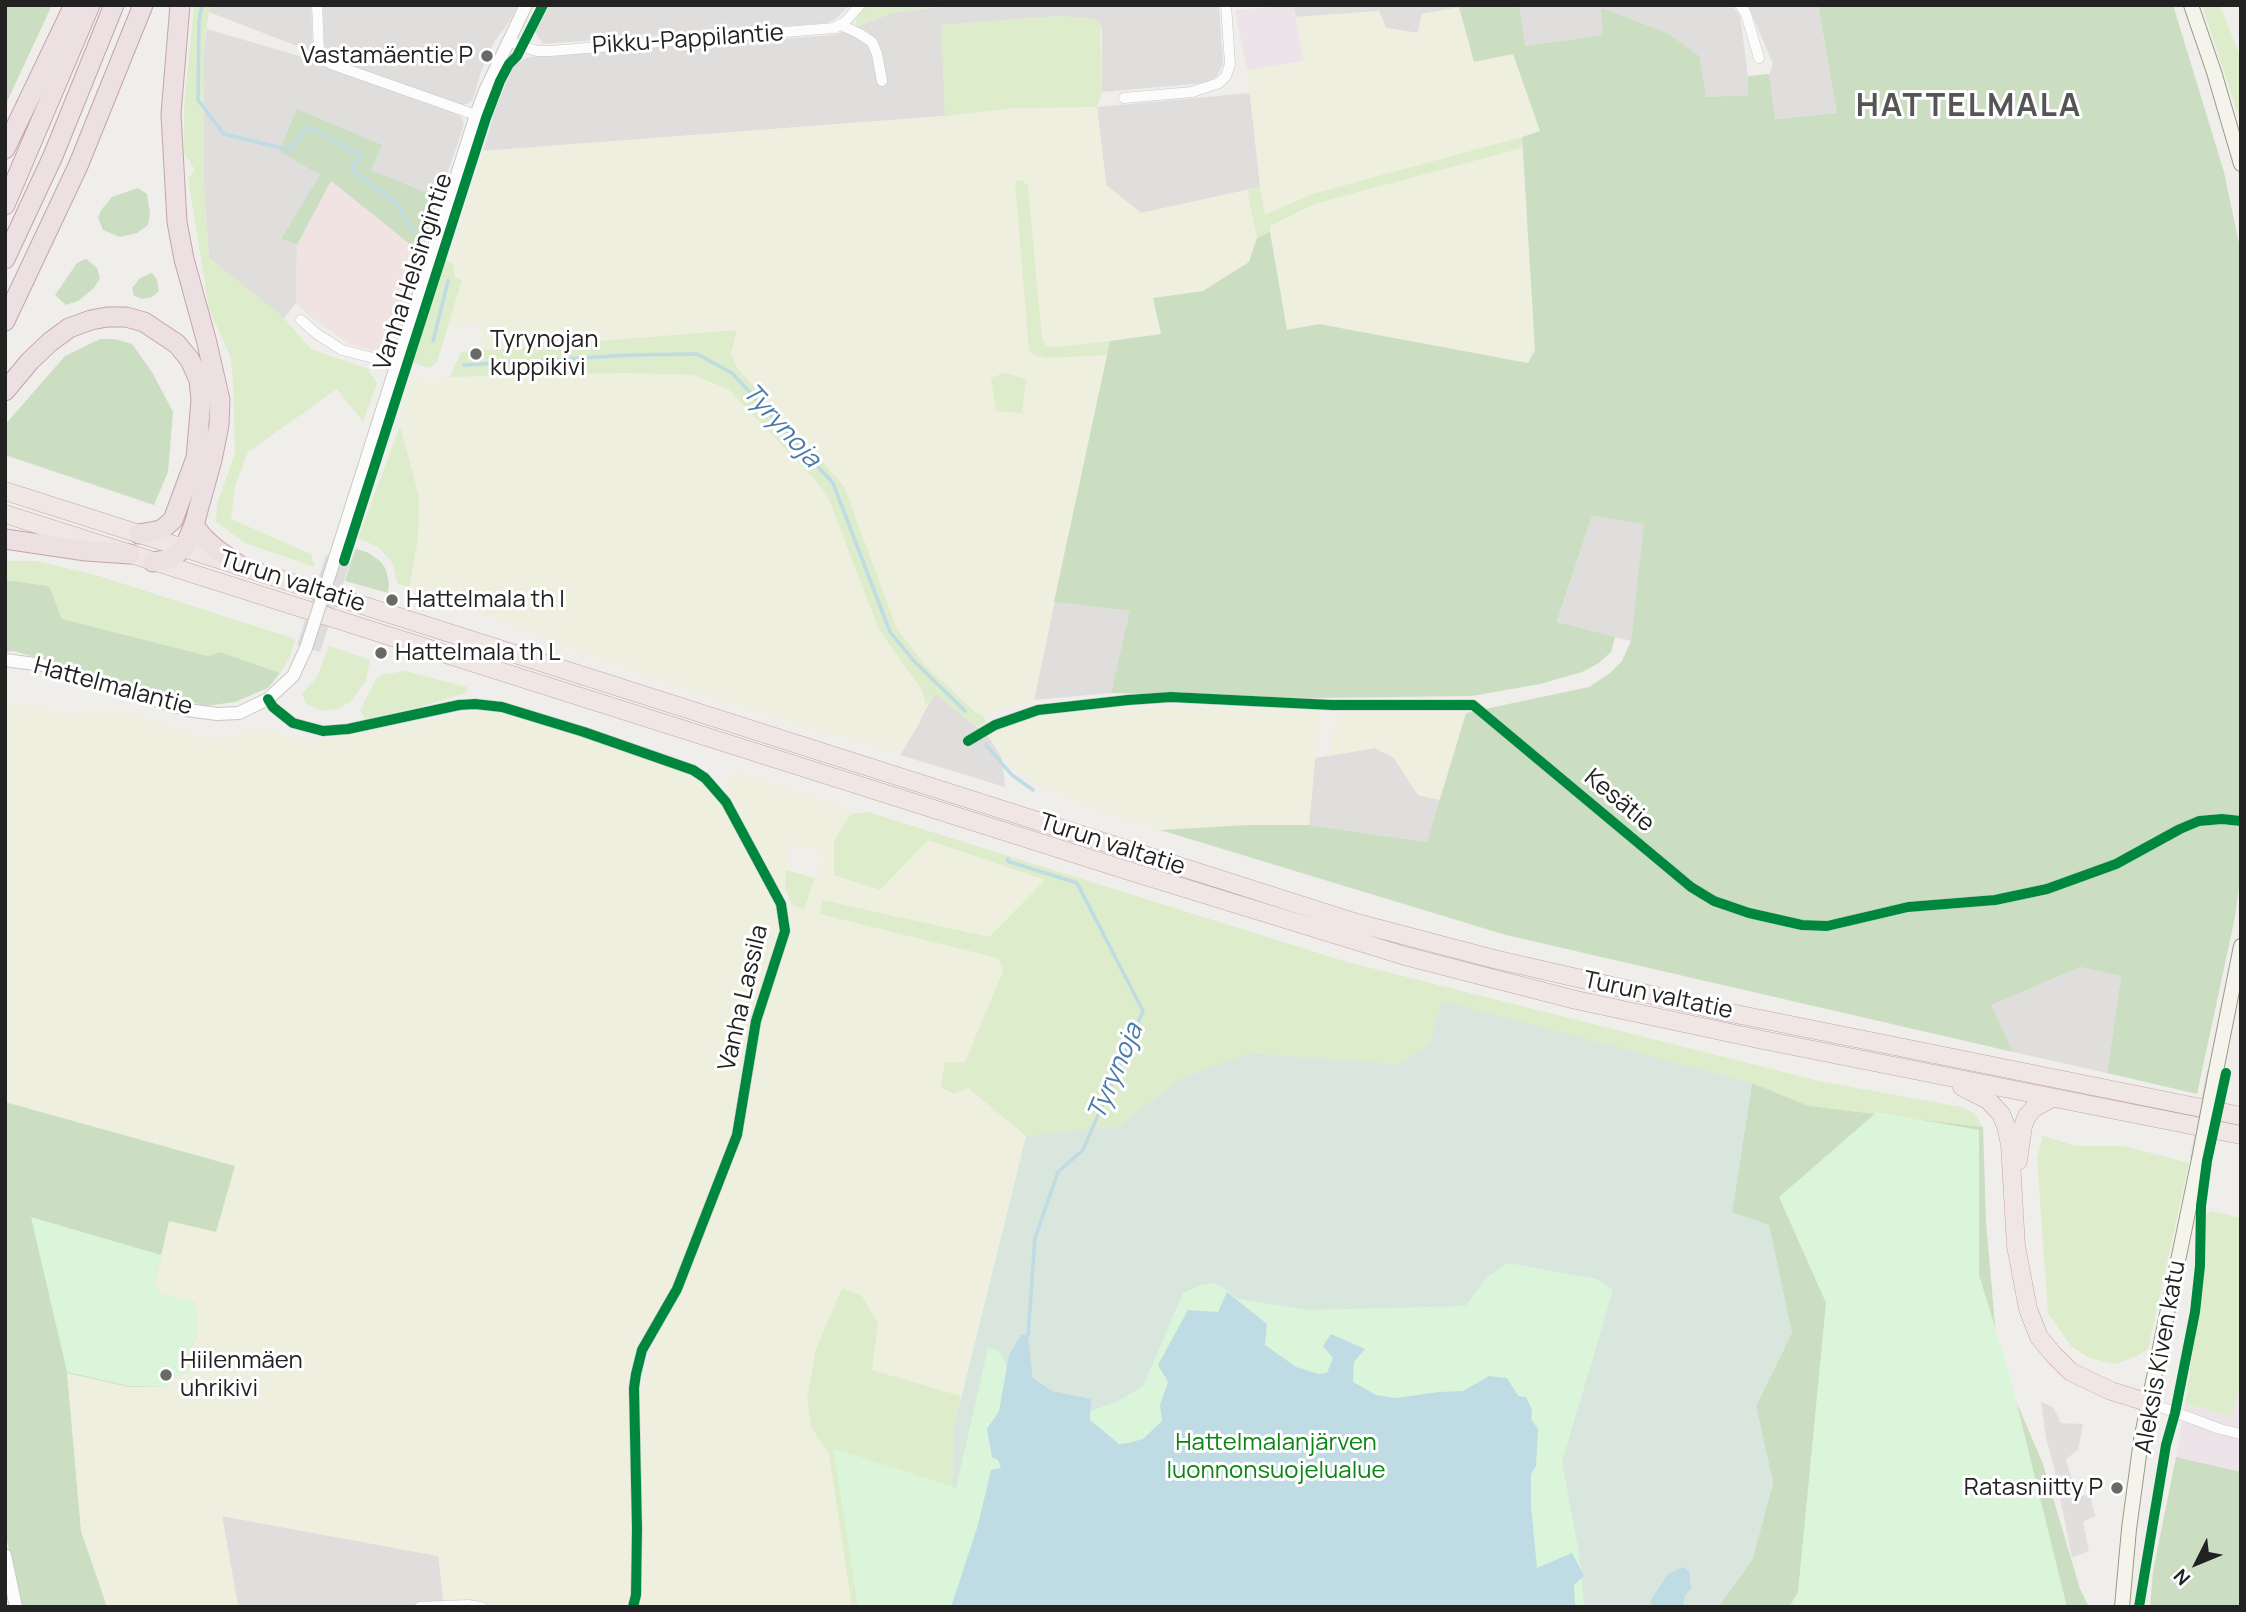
<!DOCTYPE html>
<meta charset="utf-8">
<style>
body{margin:0}
#map{position:relative;width:2246px;height:1612px;overflow:hidden;background:#f0eeeb;font-family:Manrope,sans-serif}
canvas{display:block}
.frame{position:absolute;inset:0;border:7px solid #222;pointer-events:none}
.north{position:absolute;left:2162px;top:1528px;width:70px;height:70px;-webkit-text-stroke:5px #fff;paint-order:stroke;rotate:227deg;font-size:19px;font-weight:700;line-height:28px;text-align:center;color:#222}
.north::after{content:'';display:block;margin:auto;width:24px;height:32px;background:#222;clip-path:polygon(50% 0,100% 100%,50% 72%,0 100%)}
</style>
<div id="map">
<canvas width="2246" height="1612"></canvas>
<div class="frame"></div>
<div class="north">N</div>
</div>
<script>
const context = document.querySelector('canvas').getContext('2d');
context.lineJoin = 'round';
function fillPath(path, color) {
  context.fillStyle = color;
  context.fill(path, 'evenodd');
}
function toPath(rows) {
  const path = new Path2D();
  for (const r of rows) {
    path.moveTo(r[0], r[1]);
    for (let i = 2; i < r.length; i += 2) path.lineTo(r[i], r[i + 1]);
  }
  return path;
}
function trace(path, color, width, dash) {
  context.strokeStyle = color;
  context.lineWidth = width;
  context.lineCap = dash ? 'butt' : 'round';
  context.setLineDash(dash || []);
  context.stroke(path);
}
function label(font, color, halo, rows, align = 'center') {
  context.font = font + ' Manrope,sans-serif';
  context.lineWidth = 6;
  context.setLineDash([]);
  context.textBaseline = 'middle';
  context.strokeStyle = halo;
  context.fillStyle = color;
  for (const [text, x, y, turn = 0] of rows) {
    context.save();
    context.translate(x, y);
    context.rotate((+turn || 0) * Math.PI / 180);
    context.textAlign = isNaN(turn) ? turn : align;
    if (halo) context.strokeText(text, 0, 0);
    context.fillText(text, 0, 0);
    context.restore();
  }
}
fillPath(toPath([
 [210,5,311,5,313,49,310,51,209,12],
 [323,5,518,5,509,22,494,42,481,72,473,99,469,103,459,106,332,60,324,48],
 [550,5,849,5,837,18,828,23,543,44,535,32],
 [938,5,1219,5,1223,64,1216,77,1205,83,1102,92,1102,32,1100,23,1092,19,1058,16,942,25,945,116,483,151,495,110,514,64,529,57,834,35,892,13,937,7],
 [1293,5,1472,5,1422,14,1418,33,1386,28,1379,11,1296,17],
 [1519,5,1731,5,1740,16,1748,76,1748,95,1706,97,1602,8,1604,35,1524,46],
 [1748,5,1818,5,1837,113,1774,119,1769,74,1773,64],
 [207,29,299,56,454,113,462,118,464,125,439,198,370,170,381,146,321,175,281,237,297,246,296,303,284,318,209,258,204,187,203,54],
 [1250,93,1260,187,1141,213,1106,185,1097,107],
 [1592,516,1645,523,1631,641,1557,623],
 [1054,602,1131,611,1111,693,1034,700],
 [935,693,989,737,1002,758,1005,787,900,755],
 [1375,748,1394,758,1418,795,1440,800,1427,842,1309,825,1315,758],
 [2080,967,2121,976,2107,1073,2013,1052,1990,1005],
 [222,1516,439,1556,444,1607,238,1607]
]), '#dfdedc');
fillPath(toPath([
 [331,181,421,253,394,351,390,355,351,345,309,316,296,303,297,245]
]), '#f1e3e1');
fillPath(toPath([
 [1293,5,1304,61,1247,71,1235,10],
 [2241,1376,2241,1472,2176,1457,2185,1404,2231,1417]
]), '#ede4e9');
fillPath(toPath([
 [1459,7,1474,62,1513,54,1540,132,1312,194,1264,215,1247,71,1304,61,1296,17,1379,11,1386,28,1418,33,1422,14],
 [1097,107,1106,185,1141,213,1247,190,1257,238,1249,262,1203,292,1154,299,1161,334,1053,347,1046,346,1042,339,1029,351,1047,358,1107,355,1034,700,982,715,976,713,925,665,897,629,844,487,737,368,731,354,736,330,483,350,481,323,448,326,462,281,455,279,453,264,449,262,483,151,945,116,1015,108],
 [1522,148,1535,350,1528,363,1320,324,1287,330,1270,227,1314,204],
 [626,373,693,375,728,389,817,482,828,497,879,630,922,690,926,706,919,724,900,755,676,687,409,587,418,539,419,496,400,426,408,381,413,379,435,383,450,377],
 [5,703,20,703,73,714,119,710,216,740,259,728,312,742,478,711,505,714,671,765,705,781,722,805,778,906,780,936,771,964,763,977,744,1052,754,1056,760,1019,787,943,792,905,804,908,824,853,789,845,785,888,780,892,724,782,736,772,849,808,851,814,834,841,880,890,928,840,1045,880,989,937,822,900,821,914,999,958,1003,971,965,1063,946,1062,968,1088,1026,1136,961,1396,872,1370,816,1349,807,1398,811,1427,829,1454,852,1607,444,1607,438,1556,222,1516,238,1607,107,1607,81,1531,67,1372,129,1387,164,1387,177,1376,189,1371,197,1336,189,1300,162,1295,154,1286,169,1220,235,1166,5,1102],
 [638,1337,655,1342,642,1390,626,1388],
 [1119,708,1320,709,1309,825,1248,825,1160,830,1084,806,1024,777,1002,758,989,737,1004,726,1043,716],
 [1350,710,1466,713,1440,800,1418,795,1394,758,1376,748,1329,756,1335,718]
]), '#efefdf');
fillPath(toPath([
 [194,5,210,5,203,54,204,187,209,258,284,318,311,349,368,369,377,383,363,422,337,389,248,452,235,486,231,519,311,554,315,567,245,543,216,522,217,504,235,453,233,386,231,358,209,309,188,178,195,170,184,153,184,107],
 [866,5,938,5,938,7,892,13,856,26,856,19],
 [2202,5,2220,5,2241,59,2241,123],
 [1058,16,1093,19,1100,23,1102,92,1097,107,1015,108,945,116,941,25],
 [1522,137,1522,148,1314,204,1270,226,1270,232,1257,238,1247,190,1260,187,1265,215,1312,194],
 [1022,180,1028,186,1042,339,1046,346,1053,347,1110,341,1107,355,1047,358,1034,355,1029,351,1015,181],
 [444,259,453,264,455,278,462,280,437,362,430,368,413,363,415,349],
 [737,330,731,354,737,368,844,486,897,629,925,665,976,713,982,715,987,722,977,727,935,693,926,706,922,690,879,630,828,497,817,482,728,389,693,375,626,373,450,377,461,352],
 [1004,373,1026,379,1022,413,996,411,991,378],
 [400,426,419,496,418,539,409,587,398,584,392,562,378,547,358,538],
 [5,561,36,561,96,575,295,639,289,659,280,673,220,652,208,656,62,619,49,586,5,580],
 [329,646,370,660,366,681,350,702,337,709,322,711,306,704,302,694,317,677],
 [404,671,467,687,466,693,419,707,365,719,360,710,376,679,382,675],
 [868,812,1347,962,1819,1081,1961,1107,1974,1113,1983,1127,1809,1106,1752,1083,1442,1002,1430,1044,1398,1064,1249,1053,1182,1078,1118,1126,1026,1136,968,1088,954,1094,941,1087,945,1062,965,1062,1003,971,998,958,820,914,822,900,989,937,1045,880,928,840,880,890,834,875,834,841,851,814],
 [786,870,815,878,804,909,792,905,785,888],
 [2043,1136,2076,1146,2124,1146,2189,1163,2148,1349,2137,1356,2115,1364,2089,1358,2071,1346,2048,1313,2037,1158],
 [2212,1211,2241,1218,2241,1376,2232,1417,2185,1404,2206,1264,2205,1215],
 [842,1288,862,1296,878,1324,872,1370,961,1396,954,1427,951,1517,924,1607,852,1607,829,1454,811,1427,807,1398,816,1349]
]), '#ddeccb');
fillPath(toPath([
 [5,5,52,5,5,106],
 [1472,5,1519,5,1525,46,1603,35,1601,8,1667,33,1699,56,1706,97,1748,95,1748,76,1769,74,1775,119,1837,113,1818,5,2173,5,2224,172,2241,253,2241,873,2235,917,2197,1094,2107,1073,2121,976,2080,967,1991,1005,2013,1052,1506,935,1160,830,1248,825,1309,825,1427,842,1466,713,1589,687,1609,674,1622,661,1631,641,1644,524,1592,516,1557,622,1615,637,1611,652,1599,663,1582,672,1540,684,1472,696,1312,698,1111,693,1130,611,1054,602,1110,341,1161,334,1153,298,1203,291,1249,262,1257,238,1270,232,1287,330,1319,324,1528,363,1535,350,1522,137,1540,131,1513,54,1474,62,1459,7],
 [297,109,382,145,371,170,439,198,421,253,331,181,297,245,281,238,320,175,279,151],
 [138,188,147,194,150,213,148,225,137,233,120,237,103,230,98,218,101,210,112,197],
 [86,259,97,268,100,278,94,288,78,301,66,305,55,295,77,263],
 [152,273,157,280,159,291,152,297,142,299,134,296,132,288,140,278],
 [100,339,115,339,132,344,152,372,173,412,168,472,154,505,5,455,5,425,10,419,65,356],
 [357,549,369,553,381,562,386,570,389,583,388,593,345,581,355,550],
 [5,580,49,586,62,619,208,656,220,652,280,673,268,688,235,702,205,706,61,664,13,651,5,652],
 [1752,1083,1809,1106,1983,1127,1986,1222,1998,1359,2043,1464,2080,1589,2089,1607,1718,1607,1752,1560,1773,1483,1756,1406,1792,1332,1732,1212],
 [5,1102,235,1166,216,1232,169,1221,154,1286,162,1295,189,1300,196,1304,197,1336,194,1341,189,1371,177,1376,164,1387,129,1387,67,1373,81,1531,107,1607,21,1607,5,1531],
 [2176,1457,2241,1472,2241,1607,2150,1607,2153,1571]
]), '#cbdec1');
fillPath(toPath([
 [1442,1001,1752,1083,1732,1212,1769,1225,1792,1332,1756,1406,1773,1483,1752,1560,1718,1607,1683,1607,1685,1595,1651,1600,1651,1607,1575,1607,1168,1382,1089,1419,1091,1399,1052,1391,1033,1376,1028,1335,1021,1335,999,1411,924,1607,951,1517,954,1427,1026,1136,1118,1126,1182,1078,1249,1053,1398,1064,1430,1044]
]), '#d9e6de');
fillPath(toPath([
 [1877,1112,1979,1130,1979,1275,2010,1376,2067,1607,1789,1607,1798,1592,1826,1303,1779,1197],
 [31,1217,161,1255,154,1286,162,1295,189,1300,196,1304,197,1336,194,1341,189,1371,177,1376,164,1387,128,1386,67,1372],
 [1508,1263,1597,1279,1613,1290,1562,1462,1579,1553,1584,1607,858,1607,833,1448,956,1488,988,1348,1000,1351,1026,1409,1069,1419,1118,1401,1143,1386,1183,1293,1201,1285,1215,1283,1239,1299,1308,1310,1465,1306,1486,1278]
]), '#daf5da');
fillPath(toPath([
 [2041,1402,2053,1407,2061,1423,2083,1424,2078,1450,2066,1459,2077,1497,2090,1494,2095,1516,2083,1522,2089,1551,2072,1558,2054,1467,2046,1438]
]), '#e0dfde');
fillPath(toPath([
 [1227,1292,1267,1324,1265,1345,1296,1367,1319,1374,1327,1373,1333,1358,1323,1346,1331,1334,1365,1349,1354,1362,1353,1382,1376,1395,1396,1398,1439,1392,1463,1391,1489,1376,1507,1378,1518,1396,1526,1397,1532,1409,1531,1419,1538,1429,1536,1466,1531,1474,1531,1506,1537,1568,1572,1553,1584,1576,1574,1585,1575,1607,951,1607,978,1525,991,1470,1001,1468,998,1460,992,1457,987,1429,999,1411,1009,1355,1021,1335,1028,1335,1033,1377,1052,1391,1091,1399,1090,1420,1119,1444,1128,1443,1143,1439,1162,1421,1160,1405,1168,1382,1158,1365,1188,1310,1218,1312],
 [1683,1567,1689,1571,1691,1589,1685,1595,1683,1607,1651,1607,1651,1600,1668,1574]
]), '#bfdbe3');
fillPath(toPath([
 [326,555,350,563,320,652,297,645],
 [2207,1070,2229,1074,2212,1162,2190,1158]
]), '#dedddd');
trace(toPath([
 [202,5,199,21,198,100,224,134,290,150,308,127,360,155,352,170,396,203,413,231],
 [433,341,448,281],
 [464,365,631,355,697,354,732,373,833,483,890,632,914,661,965,711],
 [986,745,1012,775,1033,790],
 [1008,859,1007,861,1077,883,1143,1011,1083,1150,1058,1172,1035,1238,1028,1335]
]), '#bfdbe3', 3.5);
const minor = toPath([
 [317,5,319,50,323,59,331,64,476,115],
 [1740,5,1746,14,1759,58],
 [841,25,860,34,872,42,877,54,882,81],
 [508,41,537,51,550,51,834,28,845,22,860,5],
 [1124,98,1192,92,1219,83,1226,76,1230,64,1226,5],
 [301,320,317,334,342,350,397,364],
 [268,699,273,707,293,723,323,731,348,729,459,705,475,704,502,707,584,732,693,770,705,778,726,802,781,904,785,931,756,1021,737,1135,677,1289,642,1350,636,1374,634,1388,637,1529,636,1595,633,1607],
 [968,741,995,725,1038,710,1128,700,1171,697,1332,705,1473,705,1691,887,1714,901,1749,913,1802,925,1827,926,1908,907,1995,900,2047,889,2116,864,2180,829,2199,821,2222,819,2241,821],
 [2150,1403,2220,1429,2241,1434],
 [420,1607,468,1605,482,1607]
]);
const tertiary = toPath([
 [335,558,476,115,485,91,526,5],
 [5,660,42,665,187,710,217,714,239,713,268,699,293,676,306,648],
 [5,1555,16,1607]
]);
const secondary = toPath([
 [2191,5,2214,72,2241,164],
 [2216,1071,2241,946],
 [2122,1607,2129,1529,2141,1440,2199,1159]
]);
const trunk = toPath([
 [5,491,1357,923,1494,959,1726,1012,2241,1116],
 [5,514,1129,871,1405,956,1576,1000,1763,1040,2241,1135],
 [1962,1087,1988,1100,2001,1114,2006,1126,2010,1144,2016,1246,2028,1309,2039,1337,2053,1354,2071,1372,2111,1391,2150,1403],
 [2018,1161,2023,1126,2027,1116,2034,1108,2052,1098]
]);
const motorway = toPath([
 [5,149,74,5],
 [5,205,90,5],
 [5,259,53,156,114,5],
 [5,321,78,166,143,5],
 [5,391,30,361,50,342,69,328,91,320,107,317,126,317,144,322,177,344,190,360,199,380,201,400,196,458,173,520,161,530,139,534],
 [194,525,203,537,215,548,239,565],
 [5,539,86,551,130,554],
 [153,562,170,559,184,548,194,525,212,460,219,425,220,400,206,339,184,259,177,222,171,114,180,5]
]);
trace(minor, '#c9c8c7', 11);
trace(tertiary, '#c9c8c7', 14);
trace(secondary, '#999a82', 16);
trace(trunk, '#c5a2ac', 19);
trace(motorway, '#c5a2ac', 21);
trace(minor, '#fdfcfc', 10);
trace(tertiary, '#fdfcfc', 12);
trace(secondary, '#f4f4ed', 14);
trace(trunk, '#f0e6e4', 18);
trace(motorway, '#ece0e2', 19);
const tertiaryBridge = toPath([
 [306,648,335,558]
]);
const secondaryBridge = toPath([
 [2199,1159,2216,1071]
]);
trace(tertiaryBridge, '#c9c8c7', 14, []);
trace(secondaryBridge, '#999a82', 16, []);
trace(tertiaryBridge, '#fdfcfc', 12);
trace(secondaryBridge, '#f4f4ed', 14);
trace(toPath([
 [344,561,486,118,500,81,509,64,517,56,543,5],
 [268,699,273,707,293,723,323,731,348,729,459,705,475,704,502,707,584,732,693,770,705,778,726,802,781,904,785,931,756,1021,737,1135,677,1289,642,1350,636,1374,634,1388,637,1529,636,1595,633,1607],
 [968,741,995,725,1038,710,1128,700,1171,697,1332,705,1473,705,1691,887,1714,901,1749,913,1802,925,1827,926,1908,907,1995,900,2047,889,2116,864,2180,829,2199,821,2222,819,2241,821],
 [2139,1607,2166,1445,2175,1413,2195,1312,2200,1266,2201,1206,2207,1161,2226,1073]
]), '#00873e', 10);
for (const [x, y, r, color] of [
 [487,56,7,"#6a6968"],
 [476,354,7,"#6a6968"],
 [392,600,7,"#6a6968"],
 [381,653,7,"#6a6968"],
 [166,1375,7,"#6a6968"],
 [2117,1488,7,"#6a6968"]
]) {
  const dot = new Path2D();
  dot.arc(x, y, r, 0, 2 * Math.PI);
  context.fillStyle = color;
  context.fill(dot);
  trace(dot, '#fff', 2.5);
}
label('24px', '#222', '#fff', [
 ["Pikku-Pappilantie",688,40,-4],
 ["Vanha Helsingintie",414,272,-72],
 ["Turun valtatie",292,582,18],
 ["Hattelmalantie",113,687,15],
 ["Kesätie",1619,801,40],
 ["Turun valtatie",1112,845,18],
 ["Turun valtatie",1658,996,12],
 ["Vanha Lassila",744,998,-77],
 ["Aleksis Kiven katu",2161,1357,-80]
]);
label('24px', '#222', '#fff', [
 ["Vastamäentie P",473,56,"right"],
 ["Tyrynojan",490,340],
 ["kuppikivi",490,368],
 ["Hattelmala th I",406,600],
 ["Hattelmala th L",395,653],
 ["Hiilenmäen",180,1361],
 ["uhrikivi",180,1389],
 ["Ratasniitty P",2103,1488,"right"]
], 'left');
label('24px', '#0c8416', '#fff', [
 ["Hattelmalanjärven",1276,1443],
 ["luonnonsuojelualue",1276,1471]
]);
label('italic 26px', '#4a7aab', '#fff', [
 ["Tyrynoja",781,426,48],
 ["Tyrynoja",1116,1072,-67]
]);
context.letterSpacing = '2px';
label('bold 32px', '#555', '#fff', [
 ["HATTELMALA",1969,107]
]);
context.letterSpacing = '0px';
</script>
